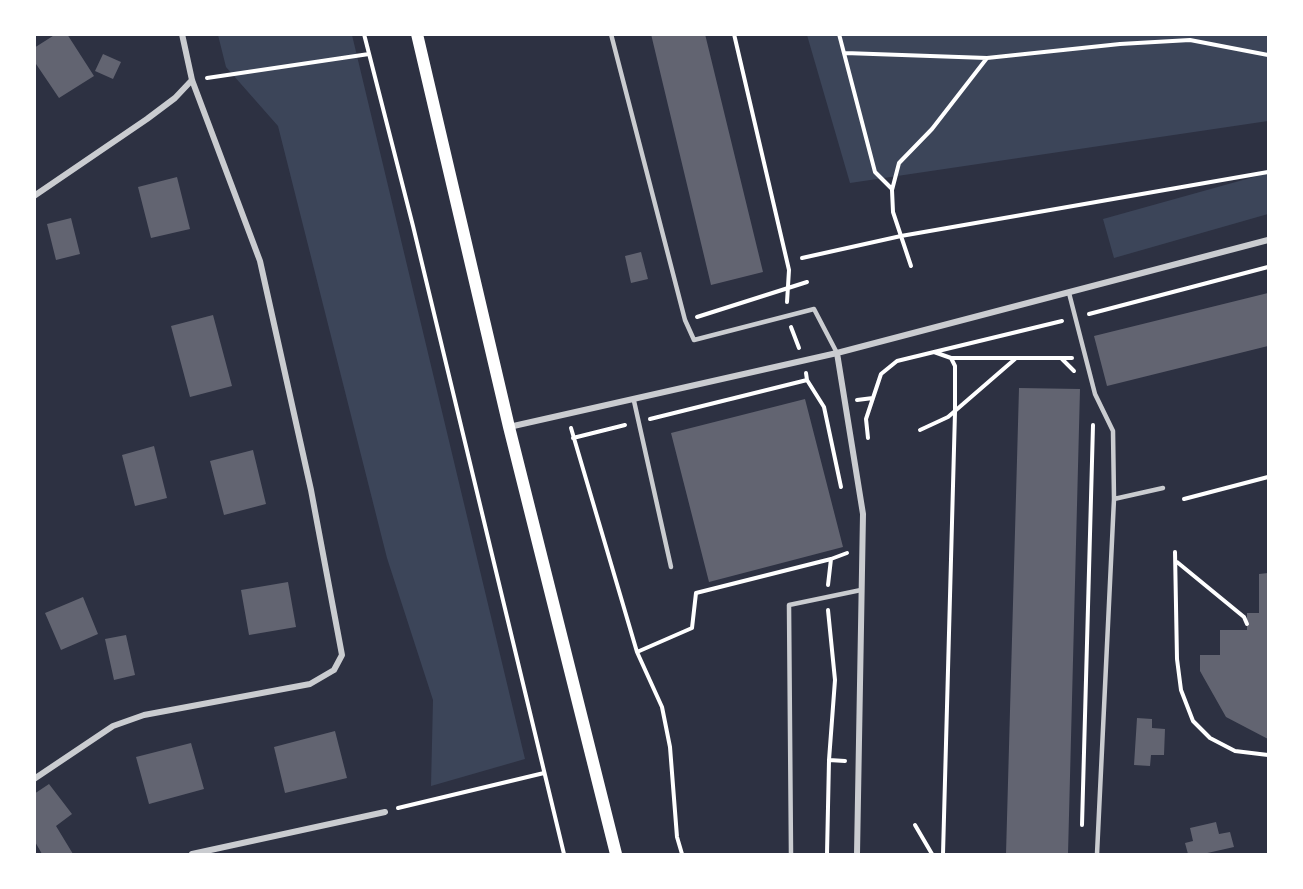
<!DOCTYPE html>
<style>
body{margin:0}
#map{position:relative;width:1303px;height:889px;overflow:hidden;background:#2d3142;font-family:Commissioner,sans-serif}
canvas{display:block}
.frame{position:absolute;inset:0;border:36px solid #fff;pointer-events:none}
</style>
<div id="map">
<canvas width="1303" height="889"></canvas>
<div class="frame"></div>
</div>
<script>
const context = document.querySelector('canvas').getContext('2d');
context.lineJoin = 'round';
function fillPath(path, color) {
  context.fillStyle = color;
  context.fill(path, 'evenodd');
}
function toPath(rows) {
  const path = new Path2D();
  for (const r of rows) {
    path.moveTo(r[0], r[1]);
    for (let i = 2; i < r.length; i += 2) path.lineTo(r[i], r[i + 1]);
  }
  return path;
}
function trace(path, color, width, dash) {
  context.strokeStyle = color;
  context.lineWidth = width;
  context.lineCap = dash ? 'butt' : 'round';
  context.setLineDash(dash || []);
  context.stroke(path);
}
fillPath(toPath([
 [218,35,352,35,525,759,431,786,433,700,387,558,278,126,226,67],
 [807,35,1268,35,1268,121,850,183],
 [1268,173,1268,214,1114,258,1103,219]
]), '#3c4559');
fillPath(toPath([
 [56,34,67,34,94,76,59,98,34,61,34,48],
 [651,34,705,34,763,272,711,285],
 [103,54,121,62,113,79,95,71],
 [177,177,190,229,151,238,138,187],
 [71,218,80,254,56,260,47,224],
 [641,252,648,279,631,283,625,256],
 [1268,293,1268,346,1107,386,1094,336],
 [213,315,232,386,190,397,171,326],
 [1019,388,1080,389,1068,854,1006,854],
 [805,399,843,547,709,582,671,433],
 [154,446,167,498,135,506,122,455],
 [253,450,266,504,224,515,210,461],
 [1268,573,1268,739,1226,717,1200,671,1200,655,1220,655,1220,630,1247,630,1247,613,1259,613,1259,574],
 [288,582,296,627,249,635,241,590],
 [83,597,98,634,61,650,45,613],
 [126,635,135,675,114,680,105,639],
 [1137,718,1152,719,1152,728,1165,729,1164,755,1151,755,1150,766,1134,765],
 [335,731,347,778,285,793,274,747],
 [191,743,204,789,149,804,136,757],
 [49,784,72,814,56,826,73,854,42,854,34,840,34,794],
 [1216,822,1219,834,1230,832,1234,847,1203,854,1188,854,1185,843,1193,841,1190,828]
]), '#626471');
trace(toPath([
 [364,34,413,226,564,854],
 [734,34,789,270,787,302],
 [839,34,875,172,892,189],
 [845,53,987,58,1120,44,1190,40,1268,55],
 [207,78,369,54],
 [802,258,901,236,1268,172],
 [911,266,893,212,892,190,899,163,932,129,987,58],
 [1089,314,1268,267],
 [697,317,807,282],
 [791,327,799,348],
 [934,352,1062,321],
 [1062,359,1074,371],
 [806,373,807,380,824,407,841,487],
 [857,400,873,398,881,374,897,361,934,352,951,358,1072,358],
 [650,419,807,380],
 [571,428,637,652,662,707,670,747,677,837,682,854],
 [920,430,948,417,1015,359],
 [573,438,625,425],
 [868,438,866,419,873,398],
 [1184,499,1268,477],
 [1175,552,1177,659,1181,690,1193,721,1210,738,1235,751,1268,755],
 [831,559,847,553],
 [1177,562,1244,617,1247,624],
 [637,652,692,628,696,593,831,559,828,585],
 [829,760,845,761],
 [398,808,544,773],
 [915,825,932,854],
 [1082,825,1093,425],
 [827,854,829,760,835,680,828,610],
 [943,854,955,412,955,366,951,358]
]), '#fff', 4);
trace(toPath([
 [611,34,685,320,694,340,814,309,837,353],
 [1069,293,1095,394,1113,431,1114,499,1097,854],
 [634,401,671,567],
 [1114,499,1163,488],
 [791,854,789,605,861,590]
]), '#caccd0', 4.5);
trace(toPath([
 [34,196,147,119,175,98,192,80],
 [837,353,863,514,857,854],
 [509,427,837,353,1268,240],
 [34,779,113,726,144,715,310,684,334,670,342,655,311,490,260,261,192,80,182,34],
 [192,854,385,812]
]), '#caccd0', 6);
trace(toPath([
 [417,34,509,427,616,854]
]), '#fff', 12);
</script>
